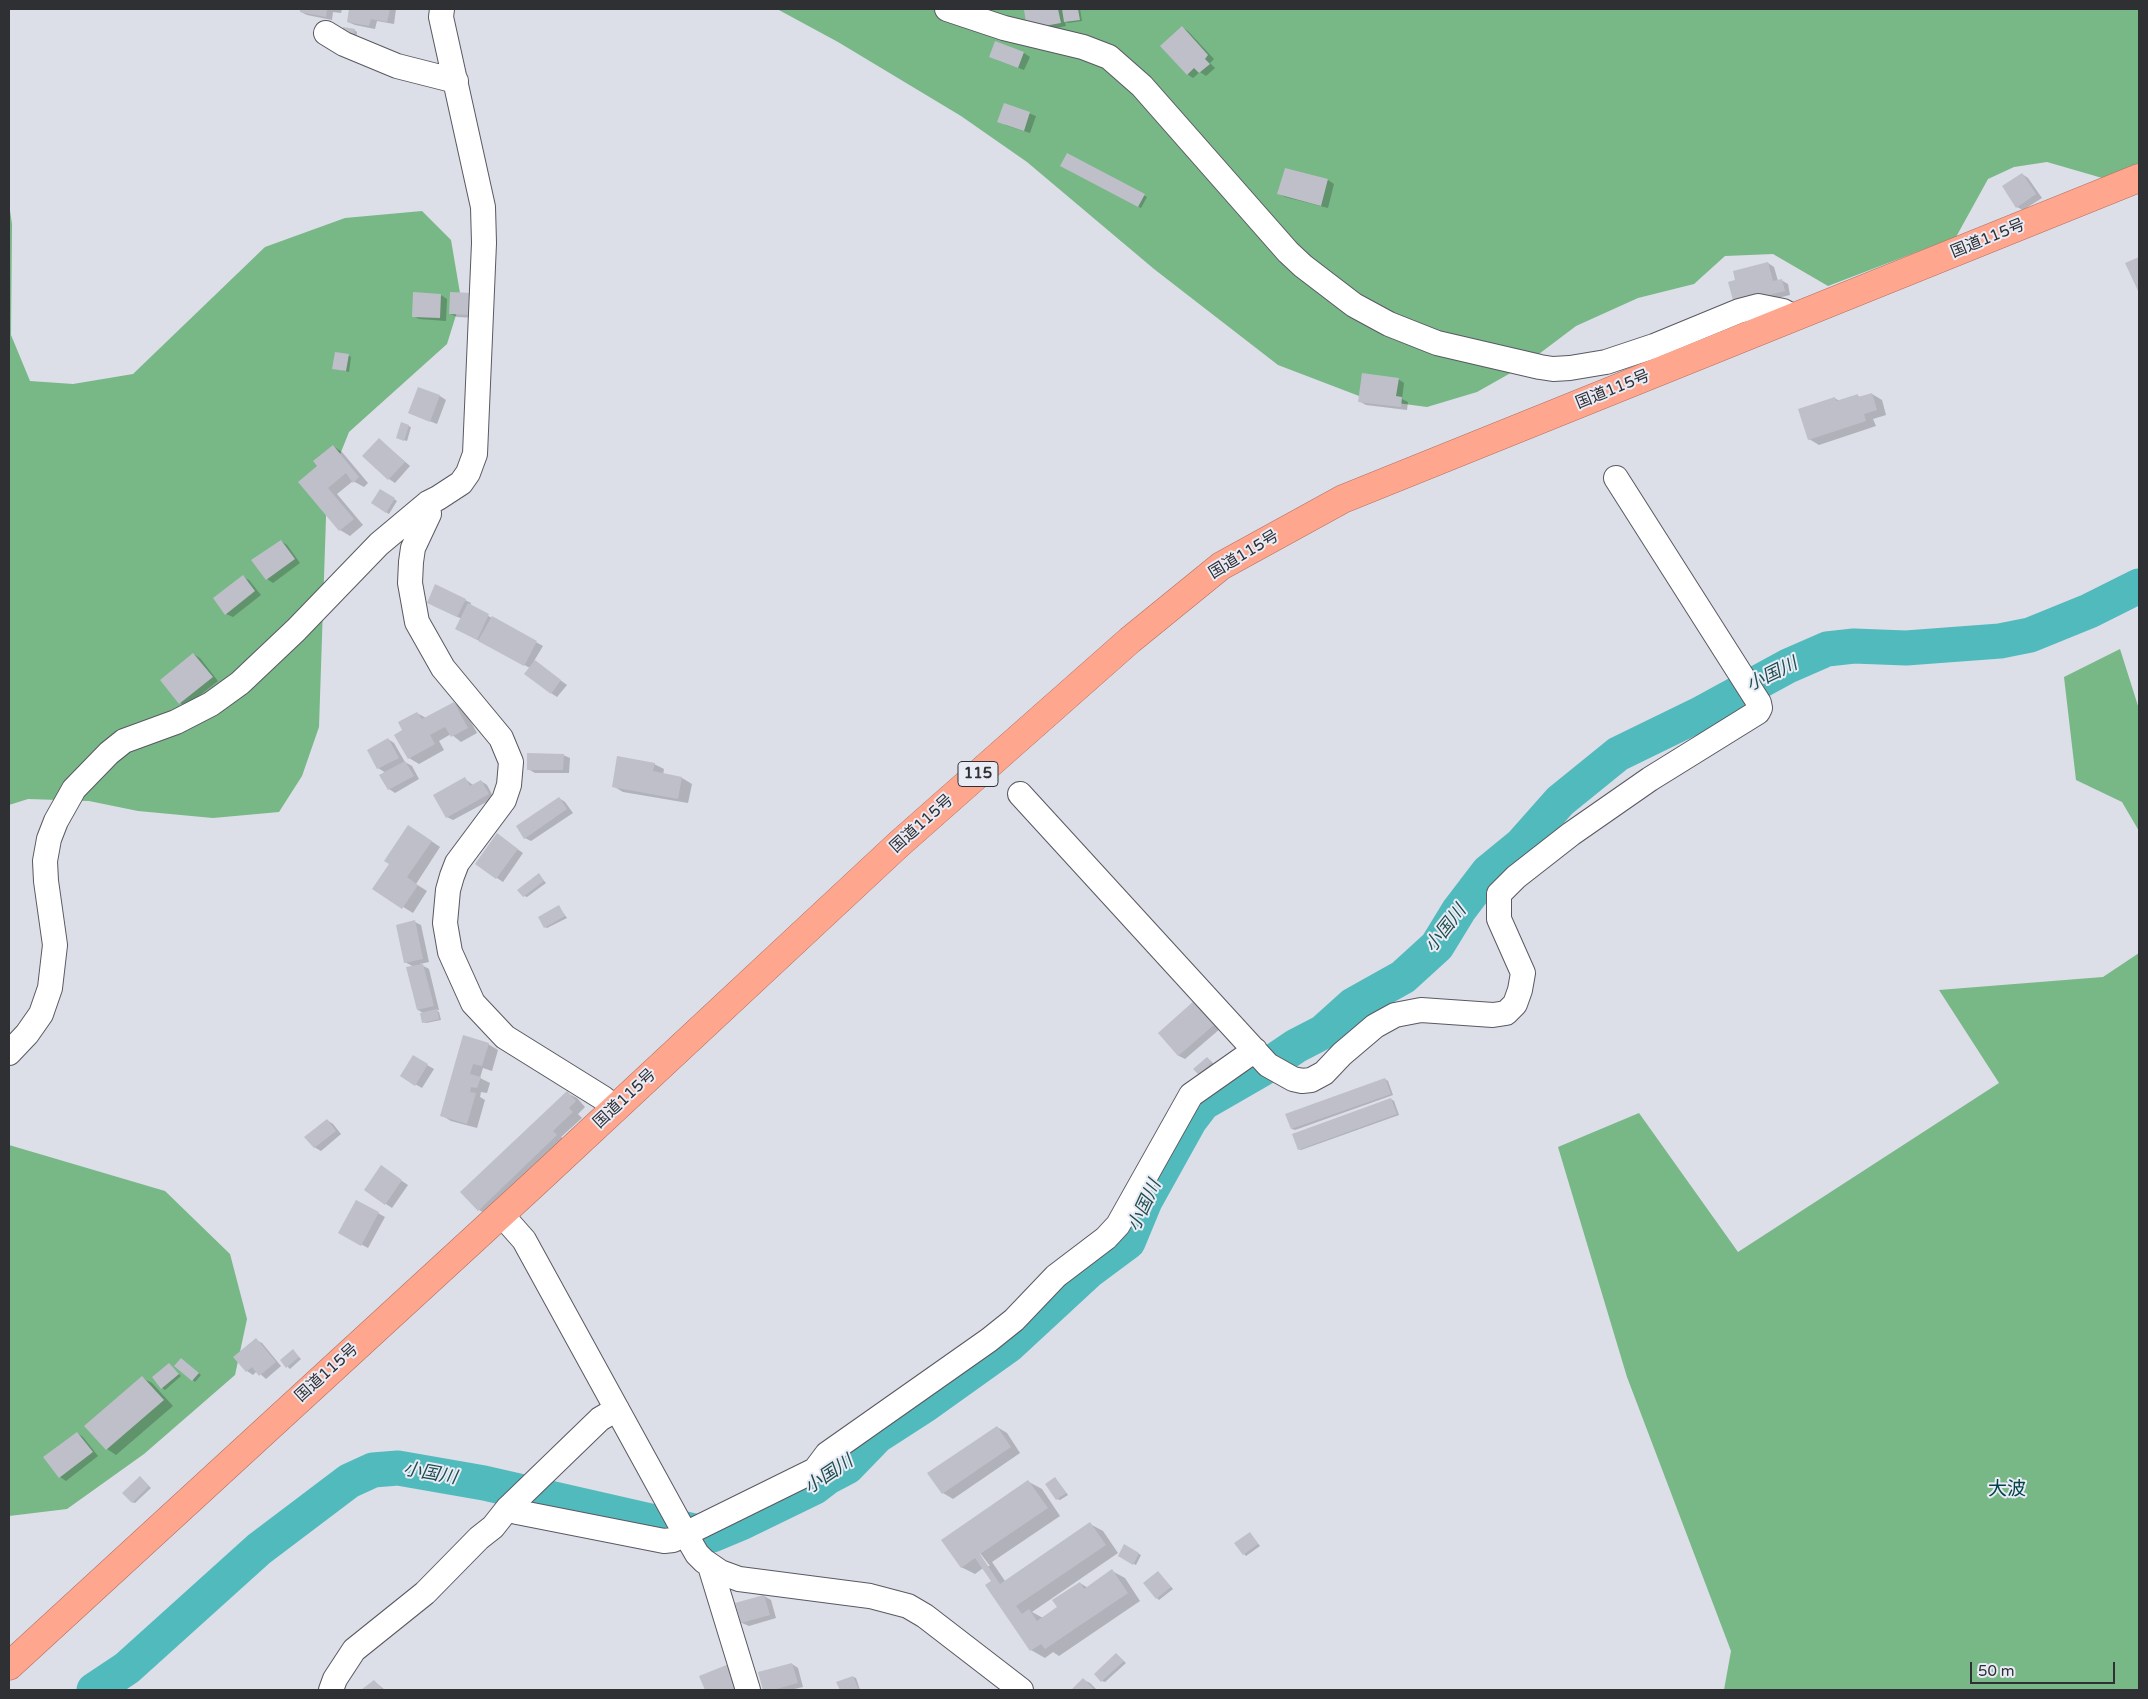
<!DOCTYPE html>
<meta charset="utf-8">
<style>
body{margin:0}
#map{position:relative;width:2148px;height:1699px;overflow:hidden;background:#dcdee8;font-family:"Varela Round",sans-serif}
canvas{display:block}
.frame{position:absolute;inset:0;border:10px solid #2f3034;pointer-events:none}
.scale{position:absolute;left:1970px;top:1662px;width:145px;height:22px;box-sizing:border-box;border:2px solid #2f3034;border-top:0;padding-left:6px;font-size:15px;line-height:18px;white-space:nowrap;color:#2f3034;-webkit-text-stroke:4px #e9ebf5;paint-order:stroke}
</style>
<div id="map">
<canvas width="2148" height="1699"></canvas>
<div class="frame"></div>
<div class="scale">50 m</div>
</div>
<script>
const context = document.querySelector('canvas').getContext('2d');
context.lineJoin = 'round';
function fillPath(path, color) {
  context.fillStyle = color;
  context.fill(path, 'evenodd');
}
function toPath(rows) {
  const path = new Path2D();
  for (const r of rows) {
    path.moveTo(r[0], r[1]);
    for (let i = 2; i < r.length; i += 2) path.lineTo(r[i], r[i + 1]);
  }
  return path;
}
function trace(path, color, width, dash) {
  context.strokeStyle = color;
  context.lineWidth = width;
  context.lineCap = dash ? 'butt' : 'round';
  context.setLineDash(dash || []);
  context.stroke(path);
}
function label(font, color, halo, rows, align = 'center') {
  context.font = font + ' "Varela Round","Noto Sans JP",sans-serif';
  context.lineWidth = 4;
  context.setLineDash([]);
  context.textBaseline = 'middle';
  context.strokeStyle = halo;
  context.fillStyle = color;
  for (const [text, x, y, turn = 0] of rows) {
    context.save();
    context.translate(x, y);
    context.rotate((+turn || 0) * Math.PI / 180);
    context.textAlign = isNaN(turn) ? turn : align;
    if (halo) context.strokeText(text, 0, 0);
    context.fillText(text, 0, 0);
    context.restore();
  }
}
fillPath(toPath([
 [777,9,2139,9,2139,176,2123,184,2047,162,2014,167,1988,179,1956,237,1828,286,1773,254,1725,256,1694,284,1638,298,1576,326,1523,366,1477,392,1427,407,1367,399,1278,365,1154,269,1027,162,961,116,838,42],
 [9,204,12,224,11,335,30,381,73,384,133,374,265,247,345,218,422,211,451,240,461,299,447,344,349,432,327,487,319,727,302,776,279,812,213,818,138,811,89,801,28,799,9,805],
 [2120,649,2139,709,2139,831,2122,802,2076,780,2064,677],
 [2139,953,2139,1690,1724,1690,1731,1651,1627,1377,1558,1147,1639,1113,1738,1252,1999,1083,1939,990,2103,977],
 [9,1145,165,1191,230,1254,247,1319,235,1375,144,1454,67,1509,9,1516]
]), '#78b786');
fillPath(toPath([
 [301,9,342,9,341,13,333,12,332,20,307,15,301,12],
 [343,9,396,9,394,24,377,21,375,29,355,25,348,22,350,10],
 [1040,9,1080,9,1082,21,1068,23,1065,22,1066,26,1034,32,1025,11],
 [1182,27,1188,31,1214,59,1210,63,1215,68,1206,76,1200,72,1193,78,1187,74],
 [354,30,357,32,356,39,345,37],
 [1024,53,1030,57,1024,70,997,60],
 [1005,104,1036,116,1030,133,1005,125],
 [1067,155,1147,197,1141,208,1061,166],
 [1285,169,1328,180,1334,184,1328,208,1285,197,1279,194],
 [2022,174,2028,178,2042,198,2023,210,2017,207],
 [1768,263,1774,267,1778,281,1781,280,1788,284,1790,295,1741,307],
 [451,293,478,318,457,317,450,314],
 [441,295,447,299,446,321,419,319,413,316],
 [348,355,351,357,349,372,334,368],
 [1398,379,1404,383,1402,399,1408,402,1407,410,1366,405,1359,401],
 [1872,394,1882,400,1886,415,1873,419,1876,426,1819,445,1809,439,1834,398,1840,401,1857,395,1861,398],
 [440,396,446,400,437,424,409,413],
 [402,424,411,427,407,441,400,439],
 [379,439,410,466,395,483,389,479],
 [333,446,342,452,368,483,364,487,353,481,337,494,363,525,350,536,340,530,319,466],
 [381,490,397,501,389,514,372,503],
 [281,541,287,545,300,563,273,583,267,579],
 [243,577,249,580,261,595,233,617,226,614],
 [465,600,471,603,470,606,543,646,534,661,567,685,557,697,551,693,530,668,463,632,462,619,434,606],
 [193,654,200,658,218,681,186,706,180,703],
 [454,703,464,709,477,733,461,742,451,734,439,741,444,750,419,764,409,758,404,730,417,713,426,718],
 [388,739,394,743,405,762,412,766,419,779,395,793,389,789,386,773,378,768,368,750],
 [563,755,570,758,569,773,535,773,528,769],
 [654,764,664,769,663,775,682,778,692,784,688,803,623,792,613,786],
 [465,779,473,785,481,781,487,785,494,798,453,820,447,817],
 [559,798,565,802,573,813,531,841,525,838],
 [418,832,440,847,416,884,427,891,413,913,374,889],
 [503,839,523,853,503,882,497,878],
 [539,875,546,883,527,897,524,896],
 [559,907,567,918,547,928,545,927],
 [415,922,421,925,429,962,420,964,429,969,439,1010,436,1010,439,1012,441,1020,426,1023,423,1022,425,1014,418,1010,414,967,405,962],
 [1195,1002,1221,1028,1185,1059,1179,1056,1159,1033],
 [464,1037,488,1044,498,1050,492,1071,483,1068,480,1078,490,1083,487,1093,481,1092,480,1097,485,1100,477,1128,451,1121,441,1115],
 [413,1057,434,1069,422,1088,401,1076],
 [1209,1060,1214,1064,1202,1075,1200,1074],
 [1385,1079,1388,1081,1393,1095,1295,1130,1292,1129,1287,1114],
 [567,1093,577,1098,585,1107,578,1114,582,1118,561,1137,566,1141,488,1215,479,1210],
 [1391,1099,1394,1101,1399,1115,1301,1150,1299,1149],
 [327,1120,333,1124,341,1134,321,1151,314,1147],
 [387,1171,408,1185,392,1208,365,1190],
 [356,1201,385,1217,368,1248,340,1233],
 [256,1340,262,1343,281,1366,266,1379,257,1371,253,1375,247,1371],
 [293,1351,301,1359,290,1369,281,1360],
 [184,1361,201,1375,195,1382,176,1366],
 [169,1364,181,1376,165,1390,162,1388],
 [142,1378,152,1383,173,1406,116,1455,107,1449,86,1426],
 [997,1427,1007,1433,1020,1453,953,1499,943,1493],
 [77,1433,83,1437,98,1456,66,1481,60,1477],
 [142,1479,151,1488,135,1503,132,1502],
 [1056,1479,1068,1495,1060,1500,1057,1499],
 [1029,1482,1042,1489,1060,1516,992,1562,1005,1581,1090,1524,1103,1531,1118,1553,1032,1612,1043,1618,1059,1607,1080,1583,1088,1588,1112,1571,1125,1578,1140,1601,1059,1656,1053,1652,1045,1658,1031,1650,987,1586,992,1582,983,1568,975,1574,961,1567],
 [977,1549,990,1566,987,1566,975,1550],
 [1250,1533,1260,1546,1246,1556,1244,1554],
 [1125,1546,1141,1555,1136,1565,1119,1556],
 [1160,1574,1173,1589,1159,1600,1157,1598],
 [764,1596,771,1600,776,1618,749,1626,742,1623,737,1604],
 [1116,1654,1126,1663,1105,1682,1102,1681],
 [792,1664,798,1668,803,1687,790,1690,765,1690,760,1673],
 [701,1676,744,1690,707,1690],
 [853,1677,856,1678,860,1690,841,1690,838,1683],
 [1084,1680,1090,1683,1097,1690,1072,1690],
 [374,1681,385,1690,363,1690]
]), '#0003');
trace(toPath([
 [94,1690,127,1668,259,1549,349,1481,373,1470,398,1468,484,1483,712,1535,743,1522,815,1487,828,1477,847,1467,877,1436,925,1405,1009,1345,1089,1271,1128,1242,1145,1201,1190,1120,1203,1103,1262,1069,1296,1046,1323,1032,1353,1005,1403,977,1437,946,1459,910,1488,872,1521,845,1560,801,1618,754,1698,715,1788,666,1827,649,1854,646,1906,648,2000,641,2030,635,2089,611,2139,586]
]), '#51babd', 35);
fillPath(toPath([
 [300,9,327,9,326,17,300,12],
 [349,9,390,9,387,22,371,19,369,26,347,22],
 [1033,9,1058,9,1061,23,1027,29,1024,10],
 [1062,9,1078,9,1080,20,1064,22],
 [1182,26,1208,55,1205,59,1210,64,1199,73,1194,68,1187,75,1160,46],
 [343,27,355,29,353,39,341,37],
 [995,41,1024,52,1018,68,989,57],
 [1004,103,1030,112,1024,131,997,122],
 [1067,153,1145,194,1138,207,1060,166],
 [1285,168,1328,179,1321,206,1277,194],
 [2022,173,2036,194,2016,208,2002,186],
 [2139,257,2139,293,2125,263],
 [1768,262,1773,281,1782,279,1785,291,1734,304,1728,282,1735,280,1733,271],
 [413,292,441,294,440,318,412,317],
 [450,292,473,293,472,315,449,314],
 [335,352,349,354,346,371,332,369],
 [1362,373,1399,378,1396,396,1402,397,1401,407,1358,402],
 [418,387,440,395,430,422,408,413],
 [1872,393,1877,410,1864,414,1866,421,1808,440,1798,409,1835,397,1836,401,1858,394,1858,397],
 [401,422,409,425,404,441,396,438],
 [379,438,405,462,388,480,362,456],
 [333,445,359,477,353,483,346,473,328,488,354,519,339,531,298,482,317,466,313,461],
 [380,489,395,498,386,513,371,503],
 [281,540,295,559,266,580,251,560],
 [243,575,255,591,225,615,213,598],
 [435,584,466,599,457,617,427,603],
 [468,603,489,614,477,640,455,629],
 [492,616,537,641,524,666,478,641],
 [193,653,213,677,179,704,160,680],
 [535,660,561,680,551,694,524,674],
 [454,702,468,728,451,737,445,727,430,735,435,744,408,759,394,735,402,730,398,722,417,712,422,719],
 [388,738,399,758,377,769,367,750],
 [527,753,564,754,563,770,527,770],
 [617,756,655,763,653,771,682,777,678,799,612,787],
 [405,761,414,776,388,790,379,775],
 [465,777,470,786,481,780,489,794,446,818,433,795],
 [559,797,567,809,524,839,516,826],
 [408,825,432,841,407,877,418,885,402,909,372,889,389,864,384,861],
 [497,833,518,849,496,879,475,864],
 [539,873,544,881,523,897,517,890],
 [559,905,565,916,544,928,538,917],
 [415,920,423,959,404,963,396,925],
 [423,964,434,1006,417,1010,406,967],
 [1195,1000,1215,1024,1178,1056,1158,1033],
 [437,1009,439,1019,422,1023,420,1013],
 [463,1035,489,1043,482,1066,473,1064,470,1074,481,1077,477,1088,471,1087,470,1092,476,1093,467,1124,440,1116],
 [413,1055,428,1064,415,1086,400,1076],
 [1207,1057,1212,1062,1199,1075,1193,1069],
 [1385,1078,1391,1094,1291,1129,1285,1114],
 [567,1091,576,1101,569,1108,573,1112,553,1131,557,1135,478,1211,460,1192],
 [1391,1098,1397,1114,1298,1150,1292,1134],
 [327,1119,336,1131,314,1148,304,1137],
 [381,1165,402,1180,385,1205,364,1190],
 [356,1200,379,1212,361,1246,338,1233],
 [256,1338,276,1362,259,1376,252,1367,246,1372,233,1357],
 [293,1349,299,1357,286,1368,280,1360],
 [181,1358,199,1373,192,1381,174,1366],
 [169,1363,179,1374,161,1389,152,1377],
 [142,1376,164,1400,106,1450,84,1426],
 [997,1426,1011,1447,942,1494,927,1473],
 [77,1432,93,1452,59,1478,43,1457],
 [140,1476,149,1486,132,1503,122,1493],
 [1055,1477,1066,1493,1056,1500,1045,1484],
 [1028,1480,1048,1508,980,1554,1000,1584,1090,1522,1106,1545,1016,1606,1022,1614,1029,1609,1037,1621,1057,1607,1052,1600,1080,1582,1084,1589,1112,1569,1128,1593,1045,1649,1041,1644,1030,1651,985,1585,991,1581,975,1558,961,1568,941,1540],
 [1250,1532,1258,1544,1243,1555,1234,1543],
 [1124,1544,1139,1553,1133,1565,1118,1556],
 [1158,1571,1171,1587,1156,1599,1143,1583],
 [764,1595,770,1615,741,1623,735,1603],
 [1116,1653,1124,1661,1101,1682,1094,1674],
 [792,1663,798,1683,773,1690,763,1690,758,1672],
 [729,1664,739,1689,705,1690,699,1676],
 [853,1676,859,1690,840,1690,836,1682],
 [1083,1678,1095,1690,1071,1690],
 [374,1680,383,1690,361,1690]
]), '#bebfc9');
const minor = toPath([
 [947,9,1004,28,1083,47,1109,57,1142,86,1288,252,1303,266,1354,305,1389,324,1437,343,1540,367,1553,369,1570,368,1606,362,1654,346,1739,311,1758,306,1783,311,1794,317],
 [326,33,344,44,397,66,456,81],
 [428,503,429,514,413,548,411,562,410,583,417,622,443,668,501,738,511,762,509,785,504,800,457,863,452,876,448,890,445,923,450,952,473,1003,505,1037,603,1098,615,1108],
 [1020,794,1268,1065,1293,1079,1302,1081,1311,1080,1324,1073,1342,1054,1375,1026,1395,1015,1421,1010,1493,1015,1506,1013,1515,1004,1520,990,1523,973,1499,919,1499,894,1516,877,1571,834,1650,779,1758,712,1760,708,1759,703,1616,478],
 [9,1053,27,1034,41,1014,50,988,55,945,46,881,45,861,49,839,56,821,74,789,109,753,124,741,176,722,211,704,240,683,296,630,379,544,428,503,438,498,461,483,468,473,475,454,484,243,483,207,441,17,442,9],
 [501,1214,524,1240,686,1535,697,1554,704,1561,720,1572,739,1579,870,1596,908,1606,925,1616,1021,1690],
 [508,1508,517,1512,664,1541,673,1540,815,1470,827,1454,989,1340,1014,1320,1056,1276,1106,1238,1118,1225,1191,1095,1255,1050],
 [710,1566,748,1690],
 [331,1690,335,1679,354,1650,425,1593,479,1538,493,1527,508,1508,600,1419,617,1409]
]);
const trunk = toPath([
 [9,1666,534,1184,899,844,1130,640,1221,566,1343,499,2139,178]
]);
trace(minor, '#585962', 26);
trace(trunk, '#b56e5c', 29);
trace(minor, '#fff', 24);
trace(trunk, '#fea68e', 28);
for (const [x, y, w] of [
 [978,774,40]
]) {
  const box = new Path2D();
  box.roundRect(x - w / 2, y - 12.5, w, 25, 4);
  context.fillStyle = '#e9ebf5';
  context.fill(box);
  trace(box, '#2f3034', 1);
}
label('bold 15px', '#2f3034', null, [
 ["115",978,774]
]);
label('16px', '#2f3034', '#e9ebf5', [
 ["国道115号",1988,239,-22],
 ["国道115号",1613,390,-22],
 ["国道115号",1244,555,-31],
 ["国道115号",922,824,-42],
 ["国道115号",625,1099,-43],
 ["国道115号",327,1373,-42]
]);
label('italic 18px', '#1e4d4e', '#e9ebf5', [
 ["小国川",1772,675,-26],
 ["小国川",1446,929,-52],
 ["小国川",1145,1206,-65],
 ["小国川",430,1474,10],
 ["小国川",829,1475,-34]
]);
label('19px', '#004348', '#e9ebf5', [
 ["大波",2007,1490]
]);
</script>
